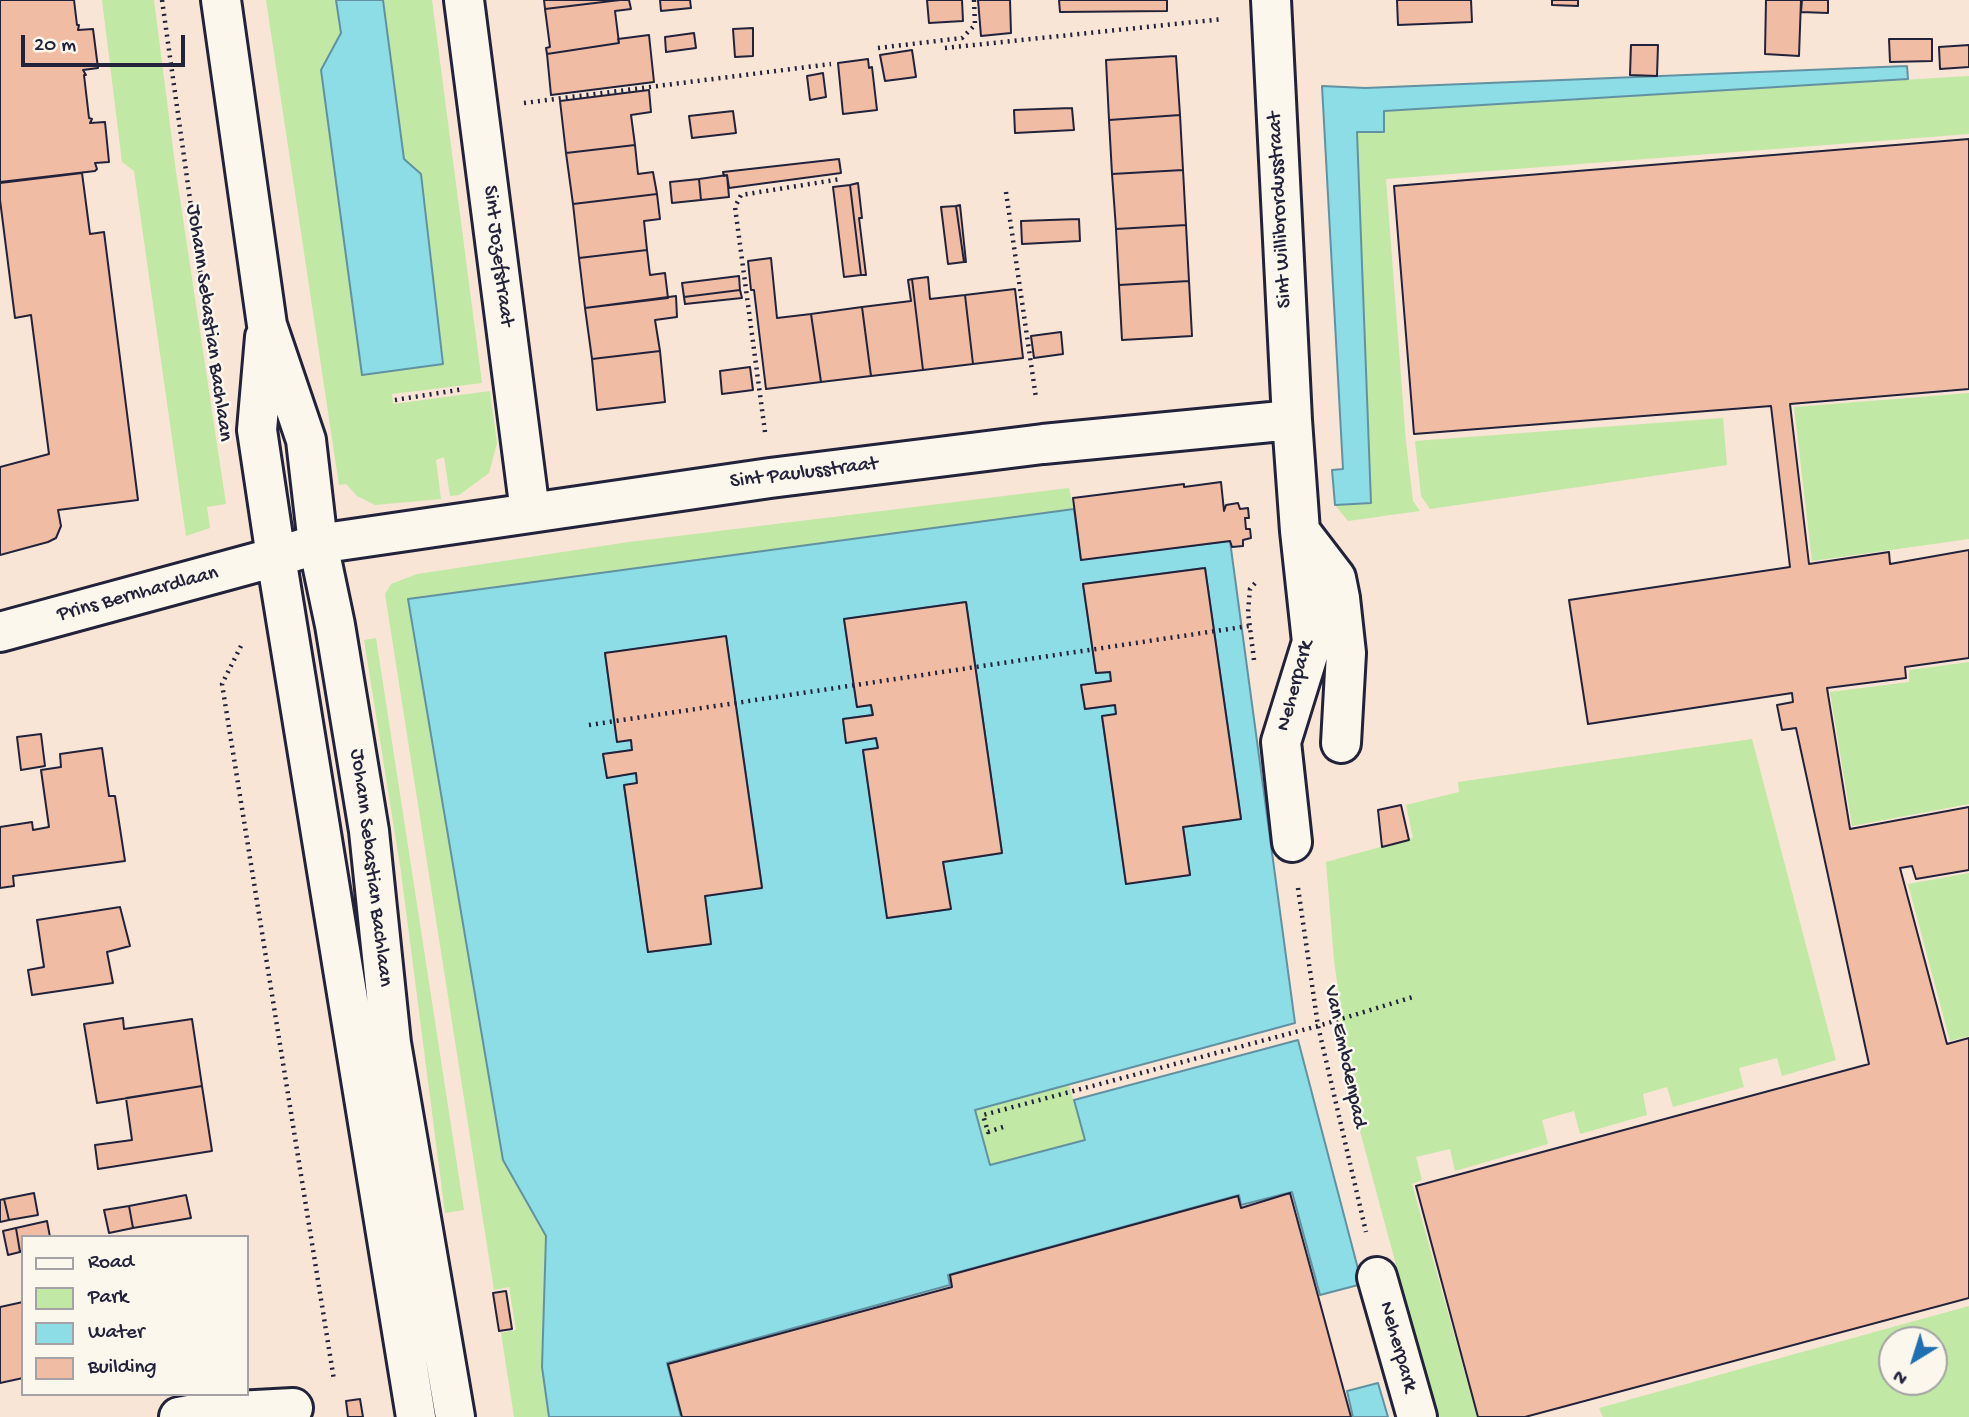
<!DOCTYPE html>
<style>
body{margin:0}
#map{position:relative;width:1969px;height:1417px;overflow:hidden;background:#f8e5d6;font-family:"Gochi Hand",sans-serif}
canvas{display:block}
.legend{position:absolute;left:21px;top:1235px;width:228px;height:161px;box-sizing:border-box;background:#fbf7ec;border:2px solid #a4a2a5;margin:0;padding:9px 12px;list-style:none;font-size:21px;color:#22223b}
.legend li{display:flex;align-items:center;gap:14px;height:35px}
.legend b{width:35px;border:2px solid #a4a2a5}
.north{position:absolute;left:1878px;top:1326px;width:70px;height:70px;box-sizing:border-box;background:#fbf7ec;border:2px solid #a4a2a5;border-radius:50%;rotate:218deg;font-size:19px;font-weight:700;line-height:28px;text-align:center;color:#22223b}
.north::after{content:'';display:block;margin:auto;width:24px;height:32px;background:#1f6fb2;clip-path:polygon(50% 0,100% 100%,50% 72%,0 100%)}
.scale{position:absolute;left:21px;top:35px;width:164px;height:32px;box-sizing:border-box;border:4px solid #22223b;border-top:0;padding-left:9px;font-size:21px;line-height:24px;white-space:nowrap;color:#22223b;-webkit-text-stroke:5px #fbf7ec;paint-order:stroke}
</style>
<div id="map">
<canvas width="1969" height="1417"></canvas>
<ul class="legend">
<li><b style="height:9px;background:#fbf7ec"></b>Road</li>
<li><b style="height:19px;background:#c1e8a4"></b>Park</li>
<li><b style="height:19px;background:#8cdde6"></b>Water</li>
<li><b style="height:19px;background:#f1bca4"></b>Building</li>
</ul>
<div class="north">N</div>
<div class="scale">20 m</div>
</div>
<script>
const context = document.querySelector('canvas').getContext('2d');
context.lineJoin = 'round';
function fillPath(path, color) {
  context.fillStyle = color;
  context.fill(path, 'evenodd');
}
function toPath(rows) {
  const path = new Path2D();
  for (const r of rows) {
    path.moveTo(r[0], r[1]);
    for (let i = 2; i < r.length; i += 2) path.lineTo(r[i], r[i + 1]);
  }
  return path;
}
function trace(path, color, width, dash) {
  context.strokeStyle = color;
  context.lineWidth = width;
  context.lineCap = dash ? 'butt' : 'round';
  context.setLineDash(dash || []);
  context.stroke(path);
}
function label(font, color, halo, rows, align = 'center') {
  context.font = font + ' "Gochi Hand",sans-serif';
  context.lineWidth = 5;
  context.setLineDash([]);
  context.textBaseline = 'middle';
  context.strokeStyle = halo;
  context.fillStyle = color;
  for (const [text, x, y, turn = 0] of rows) {
    context.save();
    context.translate(x, y);
    context.rotate((+turn || 0) * Math.PI / 180);
    context.textAlign = isNaN(turn) ? turn : align;
    if (halo) context.strokeText(text, 0, 0);
    context.fillText(text, 0, 0);
    context.restore();
  }
}
fillPath(toPath([
 [102,0,154,0,176,172,226,504,207,507,210,528,186,536,134,171,122,162],
 [266,0,432,0,482,383,392,394,393,404,490,391,497,443,489,473,459,495,450,496,444,457,436,460,441,499,375,505,357,496,346,484,339,485],
 [1969,76,1969,134,1386,179,1406,442,1413,501,1420,511,1348,521,1335,505,1371,502,1357,132,1384,111],
 [1969,393,1969,539,1812,561,1794,407],
 [1723,418,1727,465,1430,509,1421,496,1415,441],
 [1069,488,1074,509,408,599,503,1160,546,1236,542,1367,549,1417,514,1417,501,1333,516,1330,509,1287,494,1290,385,594,391,584,417,574,629,542],
 [376,638,464,1210,445,1213,401,872,364,640],
 [1969,662,1969,804,1852,826,1830,692,1909,682,1909,670],
 [1752,739,1836,1060,1782,1076,1777,1058,1739,1068,1744,1087,1673,1107,1667,1087,1643,1094,1647,1115,1580,1134,1574,1111,1542,1120,1548,1144,1455,1171,1450,1149,1416,1157,1422,1180,1412,1184,1477,1417,1437,1417,1354,1109,1334,960,1326,862,1413,838,1406,805,1459,792,1458,782],
 [1969,873,1969,1036,1950,1041,1908,884],
 [1069,1085,1085,1140,990,1166,975,1110],
 [1969,1306,1969,1417,1603,1417,1599,1408],
 [1892,1340,1934,1340,1934,1382,1892,1382]
]), '#c1e8a4');
const water = toPath([
 [336,0,383,0,404,159,421,174,443,364,362,375,321,70,341,33,336,0],
 [1907,66,1908,79,1384,111,1384,132,1357,132,1371,503,1335,505,1332,470,1343,469,1322,86,1365,88,1907,66],
 [1074,509,1081,559,1230,541,1295,1023,975,1110,990,1165,1085,1140,1074,1100,1298,1040,1362,1284,1320,1295,1292,1192,1241,1205,1239,1195,948,1275,950,1285,667,1363,681,1417,549,1417,542,1367,546,1236,503,1160,408,599,1074,509],
 [1205,568,1241,819,1183,827,1190,875,1126,883,1102,717,1116,714,1115,705,1085,709,1082,686,1111,681,1110,672,1096,673,1083,584,1205,568],
 [966,602,1002,853,943,862,950,909,888,918,863,751,878,748,876,738,846,742,843,719,872,715,871,705,857,707,844,619,966,602],
 [726,637,762,887,705,896,710,944,648,952,624,786,637,783,636,773,607,777,603,754,632,750,631,740,617,741,605,653,726,637],
 [1378,1383,1388,1417,1353,1417,1347,1391,1378,1383]
]);
fillPath(water, '#8cdde6');
trace(water, '#6292a2', 2);
const building = toPath([
 [0,0,74,0,77,25,79,25,78,30,93,29,98,68,83,70,86,75,84,75,89,118,92,119,90,123,105,122,109,162,95,163,97,169,95,171,0,182,0,0],
 [544,0,620,0,545,9,544,0],
 [620,0,629,0,631,9,615,11,619,43,547,54,546,48,550,47,545,9,620,0],
 [660,0,690,0,691,8,661,11,660,0],
 [927,0,962,0,963,21,929,23,927,0],
 [978,0,1010,0,1011,33,981,36,978,0],
 [1059,0,1167,0,1167,11,1060,12,1059,0],
 [1397,0,1471,0,1472,22,1398,25,1397,0],
 [1552,0,1578,0,1578,6,1552,5,1552,0],
 [1766,0,1801,0,1799,56,1765,54,1766,0],
 [1802,0,1828,0,1828,13,1801,12,1802,0],
 [753,28,753,56,735,57,733,29,753,28],
 [694,33,696,48,666,52,665,37,694,33],
 [649,35,654,82,551,95,547,54,619,43,618,39,649,35],
 [1889,39,1932,39,1932,61,1890,62,1889,39],
 [1631,45,1658,45,1657,76,1630,75,1631,45],
 [1969,45,1969,67,1940,69,1939,47,1969,45],
 [912,50,916,77,885,81,880,55,912,50],
 [1176,56,1180,115,1109,120,1106,60,1176,56],
 [868,59,869,68,872,67,877,110,843,114,838,63,868,59],
 [823,73,826,97,810,100,807,76,823,73],
 [649,90,651,112,631,115,635,145,566,153,560,101,649,90],
 [1072,108,1074,130,1015,133,1014,110,1072,108],
 [733,111,736,133,692,138,689,116,733,111],
 [1180,115,1183,170,1112,174,1109,120,1180,115],
 [1969,139,1969,389,1790,404,1809,564,1889,552,1890,564,1969,550,1969,658,1905,667,1906,678,1827,688,1850,829,1969,807,1969,870,1916,879,1912,866,1900,868,1947,1044,1969,1038,1969,1298,1525,1417,1478,1417,1416,1186,1869,1064,1796,728,1782,730,1777,705,1793,702,1792,693,1588,724,1569,600,1790,567,1771,406,1414,434,1394,186,1969,139],
 [635,145,638,174,653,172,657,194,573,204,566,153,635,145],
 [839,159,841,173,729,188,727,175,724,176,723,172,839,159],
 [1183,170,1186,225,1116,229,1112,174,1183,170],
 [82,173,90,234,104,232,138,500,58,510,61,526,56,538,48,542,0,555,0,467,49,454,31,315,15,318,0,200,0,183,82,173],
 [727,175,729,197,701,200,699,179,727,175],
 [699,179,701,200,672,203,670,182,699,179],
 [858,183,862,218,859,218,866,275,861,275,850,185,858,183],
 [850,185,861,275,844,277,833,187,850,185],
 [657,194,660,219,644,221,647,250,579,258,573,204,657,194],
 [960,205,966,262,964,262,956,206,960,205],
 [956,206,964,262,948,264,941,207,956,206],
 [1079,219,1080,241,1022,244,1021,221,1079,219],
 [1186,225,1189,281,1119,285,1116,229,1186,225],
 [647,250,650,275,665,273,668,298,585,308,579,258,647,250],
 [771,258,777,318,811,314,821,382,766,389,754,290,751,290,748,261,771,258],
 [739,276,740,290,684,297,682,283,739,276],
 [928,277,930,299,965,295,973,364,923,370,912,279,928,277],
 [912,279,923,370,871,376,862,307,911,301,908,280,912,279],
 [1189,281,1192,336,1122,340,1119,285,1189,281],
 [1015,289,1023,358,973,364,965,295,1015,289],
 [740,290,742,298,685,304,684,297,740,290],
 [676,296,677,317,655,320,660,351,592,359,585,308,676,296],
 [862,307,871,376,821,382,811,314,862,307],
 [1061,332,1063,354,1034,358,1031,336,1061,332],
 [660,351,665,402,597,410,592,359,660,351],
 [750,367,753,390,722,394,720,371,750,367],
 [1221,482,1224,511,1226,505,1238,503,1240,509,1248,508,1249,518,1245,518,1246,529,1250,529,1251,538,1243,540,1243,546,1232,547,1230,541,1081,560,1073,498,1184,484,1184,487,1221,482],
 [1205,568,1241,819,1183,827,1190,875,1126,884,1102,716,1116,714,1115,705,1085,709,1081,685,1111,681,1110,672,1096,673,1083,584,1205,568],
 [966,602,1002,853,943,862,951,909,887,918,863,750,878,748,876,738,846,743,843,719,873,715,871,705,857,707,844,619,966,602],
 [726,636,762,888,705,896,711,944,648,952,624,785,637,783,636,773,607,778,603,754,632,750,631,740,617,742,605,653,726,636],
 [41,734,45,766,21,770,17,737,41,734],
 [102,748,109,796,115,796,125,861,13,876,14,886,0,888,0,827,32,822,33,830,49,827,41,770,61,767,60,754,102,748],
 [1401,805,1409,840,1382,847,1378,810,1401,805],
 [120,907,130,946,107,952,113,983,32,995,28,970,44,967,37,920,120,907],
 [123,1018,124,1029,192,1019,202,1086,97,1103,84,1024,123,1018],
 [202,1086,212,1151,98,1169,95,1145,132,1140,126,1098,202,1086],
 [34,1193,38,1215,9,1220,4,1199,34,1193],
 [1290,1193,1351,1417,682,1417,668,1364,952,1287,950,1275,1238,1196,1241,1208,1290,1193],
 [186,1195,191,1218,133,1228,129,1206,186,1195],
 [4,1199,9,1220,0,1222,0,1200,4,1199],
 [129,1206,133,1228,109,1233,104,1210,129,1206],
 [47,1221,50,1237,23,1237,23,1251,20,1252,16,1228,47,1221],
 [16,1228,20,1252,8,1255,3,1231,16,1228],
 [506,1291,512,1329,499,1331,493,1293,506,1291],
 [23,1302,23,1378,0,1383,0,1307,23,1302],
 [360,1399,363,1417,348,1417,346,1401,360,1399]
]);
fillPath(building, '#f1bca4');
trace(building, '#22223b', 2);
const minor = toPath([
 [221,0,267,325,306,440,318,544,335,625,369,831,391,1043,455,1417],
 [464,0,530,512],
 [1271,0,1292,420,1300,531,1312,642,1281,742,1292,842],
 [265,337,257,430,276,557,416,1417],
 [1300,531,1336,578,1340,598,1346,653,1341,743],
 [0,632,276,557,318,544,770,478,1043,444,1292,420],
 [1377,1277,1417,1417],
 [179,1417,200,1413,293,1408]
]);
trace(minor, '#22223b', 44);
trace(toPath([
 [162,0,212,356],
 [878,48,962,38,975,25,974,0],
 [945,48,1223,19],
 [524,103,831,64],
 [1006,192,1036,398],
 [395,400,464,389],
 [765,432,735,207,741,195,841,179],
 [241,646,222,684,334,1380],
 [1254,660,1248,612,1250,589,1257,581],
 [589,725,1249,626],
 [1298,888,1318,1026,1366,1232],
 [1003,1127,988,1132,983,1115,1318,1026,1413,997]
]), '#22223b', 4.5, [2, 5]);
trace(minor, '#fbf7ec', 38);
label('21px', '#22223b', '#fbf7ec', [
 ["Sint Willibrordusstraat",1281,210,-93],
 ["Sint Jozefstraat",497,256,83],
 ["Johann Sebastian Bachlaan",208,323,82],
 ["Sint Paulusstraat",804,474,-7],
 ["Prins Bernhardlaan",138,595,-15],
 ["Neherpark",1296,686,-75],
 ["Johann Sebastian Bachlaan",370,868,83],
 ["Van Embdenpad",1344,1057,78],
 ["Neherpark",1397,1347,74]
]);
</script>
